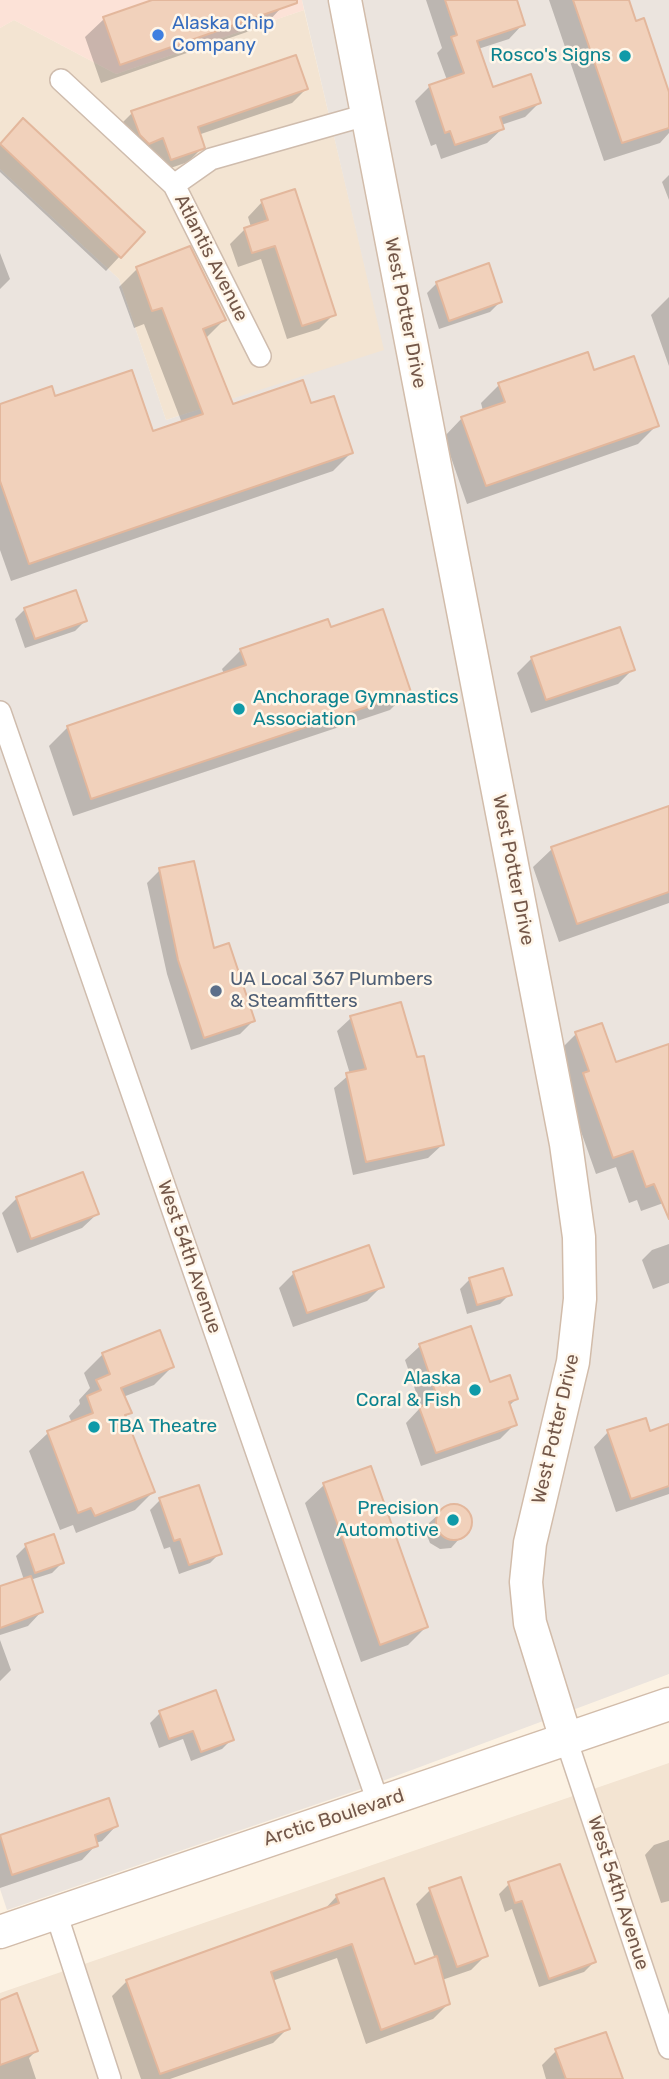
<!DOCTYPE html>
<style>
body{margin:0}
canvas{display:block;background:#fcf2e3}
</style>
<canvas width="669" height="2079"></canvas>
<script>
const context = document.querySelector('canvas').getContext('2d');
context.lineJoin = 'round';
function fillPath(path, color) {
  context.fillStyle = color;
  context.fill(path, 'evenodd');
}
function toPath(rows) {
  const path = new Path2D();
  for (const r of rows) {
    if (r.length === 3) {
      path.moveTo(r[0] + r[2], r[1]);
      path.arc(r[0], r[1], r[2], 0, 2 * Math.PI);
      continue;
    }
    path.moveTo(r[0], r[1]);
    for (let i = 2; i < r.length; i += 2) path.lineTo(r[i], r[i + 1]);
  }
  return path;
}
function trace(path, color, width, dash) {
  context.strokeStyle = color;
  context.lineWidth = width;
  context.lineCap = dash ? 'butt' : 'round';
  context.setLineDash(dash || []);
  context.stroke(path);
}
function label(font, color, halo, rows, align = 'center') {
  context.font = font + ' Rubik,sans-serif';
  context.lineWidth = 5;
  context.setLineDash([]);
  context.textBaseline = 'middle';
  context.strokeStyle = halo;
  context.fillStyle = color;
  for (const [text, x, y, turn = 0] of rows) {
    context.save();
    context.translate(x, y);
    context.rotate((+turn || 0) * Math.PI / 180);
    context.textAlign = isNaN(turn) ? turn : align;
    if (halo) context.strokeText(text, 0, 0);
    context.fillText(text, 0, 0);
    context.restore();
  }
}
fillPath(toPath([
 [304,10,385,351,166,420,119,279,0,169,0,28,14,20,116,74],
 [669,1763,669,2079,0,2079,0,1993]
]), '#f3e4d2');
fillPath(toPath([
 [0,0,302,0,304,10,116,74,14,20,0,28]
]), '#fce2d7');
fillPath(toPath([
 [302,0,669,0,669,1674,361,1789,7,1910,0,1889,0,169,119,279,166,420,384,350]
]), '#ebe4de');
fillPath(toPath([
 [158,0,280,0,282,7,264,26,101,83,85,37,104,19],
 [426,0,515,0,523,24,509,39,478,49,492,89,539,103,525,117,501,125,502,129,487,143,441,159,436,144,431,146,415,101,430,86,447,80,437,53,442,48],
 [549,0,627,0,635,23,669,97,669,133,660,143,604,161],
 [306,89,292,103,198,135,203,147,188,162,156,173,118,127,132,113],
 [23,121,120,256,106,271,0,172,0,145],
 [669,175,669,200,662,182],
 [262,202,334,314,319,329,287,339,261,259,238,267,230,244,245,229,251,227,248,217],
 [189,248,224,320,206,338,232,406,310,406,351,453,333,471,11,581,0,550,0,406,54,399,152,434,182,423,144,324,134,328,119,287,137,269],
 [0,253,10,279,0,289],
 [437,283,500,302,490,312,439,329,427,293],
 [669,297,669,366,651,315],
 [593,372,656,426,638,444,467,504,444,437,462,418,483,411,481,403,499,385],
 [25,609,85,621,75,631,25,648,15,619],
 [329,629,409,691,390,710,73,816,49,746,68,727,224,674,222,669,241,650],
 [532,658,633,669,618,684,531,713,517,673],
 [669,808,669,903,559,942,533,867,552,849],
 [160,870,212,951,253,1021,240,1034,191,1050,167,974,147,883],
 [351,1018,442,1145,428,1158,353,1175,334,1088,350,1074,337,1031],
 [576,1034,615,1064,669,1046,669,1201,641,1211,637,1200,629,1203,616,1167,596,1174,567,1092,572,1087,559,1051],
 [17,1198,97,1214,82,1228,17,1253,2,1213],
 [669,1244,669,1283,653,1289,642,1260,652,1250],
 [368,1248,382,1286,367,1301,293,1327,279,1288,293,1274],
 [470,1279,510,1294,500,1304,467,1314,460,1289],
 [420,1346,516,1399,509,1406,515,1424,500,1439,421,1466,406,1423,421,1407,405,1360],
 [103,1354,172,1367,154,1385,123,1397,129,1413,124,1418,153,1492,135,1510,76,1533,73,1525,60,1530,29,1451,48,1433,72,1423,69,1416,80,1404,79,1400,90,1388,84,1373],
 [669,1426,669,1494,616,1512,594,1447,608,1432,649,1433],
 [324,1485,426,1627,408,1645,361,1662,305,1503],
 [160,1500,220,1553,210,1563,179,1574,170,1547,164,1549,150,1510],
 [448,1506,459,1506,467,1513,469,1528,451,1548,440,1549,430,1543,426,1533,429,1523],
 [26,1546,62,1563,52,1573,30,1580,41,1612,28,1626,0,1635,0,1588,24,1580,16,1556],
 [0,1640,11,1670,0,1681],
 [160,1713,232,1739,222,1749,191,1761,183,1739,159,1748,150,1723],
 [108,1800,116,1826,102,1841,96,1843,96,1845,82,1860,0,1888,0,1837],
 [669,1840,669,1901,661,1903,645,1855,654,1845],
 [509,1884,594,1962,584,1972,539,1987,512,1909,505,1912,499,1894],
 [430,1890,486,1955,471,1970,442,1980,448,2004,433,2019,366,2044,337,1958,272,1981,288,2028,273,2043,170,2079,141,2079,112,1996,127,1981,322,1912,337,1896,414,1966,435,1959,416,1904],
 [0,2001,36,2051,29,2058,36,2079,0,2079],
 [556,2051,621,2079,546,2079,542,2065]
]), '#0003');
const building = toPath([
 [152,0,297,0,297,3,120,65,103,17,152,0],
 [445,0,517,0,525,25,477,41,493,87,531,74,541,103,500,117,504,129,455,145,450,131,445,133,429,85,464,73,451,37,457,35,445,0],
 [573,0,629,0,636,21,644,18,669,92,669,128,622,143,573,0],
 [296,55,308,89,198,127,205,148,203,149,171,160,163,138,149,144,140,135,131,111,296,55],
 [23,118,145,232,121,258,0,144,23,118],
 [295,189,336,315,302,326,275,246,252,253,244,228,268,220,261,200,295,189],
 [190,246,226,320,203,329,233,404,303,380,311,403,334,396,353,453,29,564,0,481,0,404,52,386,55,396,132,370,153,431,203,414,162,308,152,311,136,267,190,246],
 [489,263,502,302,449,321,436,282,489,263],
 [588,352,594,370,634,356,659,426,486,486,461,417,505,402,498,383,588,352],
 [76,590,87,621,35,639,24,608,76,590],
 [383,609,411,692,91,799,67,726,246,665,240,649,328,619,331,627,383,609],
 [620,627,635,670,546,700,531,657,620,627],
 [669,806,669,892,577,924,551,847,669,806],
 [194,861,214,948,229,943,255,1021,204,1038,178,960,159,868,194,861],
 [401,1002,417,1057,424,1056,444,1145,366,1162,346,1073,366,1069,350,1016,401,1002],
 [602,1023,616,1062,669,1044,669,1219,654,1184,646,1187,633,1151,613,1158,583,1073,589,1071,575,1032,602,1023],
 [83,1172,99,1214,31,1239,16,1197,83,1172],
 [369,1245,384,1287,307,1313,293,1272,369,1245],
 [503,1268,512,1295,477,1305,469,1278,503,1268],
 [471,1326,490,1382,510,1375,518,1399,509,1402,517,1425,436,1453,419,1407,438,1400,419,1344,471,1326],
 [160,1330,174,1367,121,1388,132,1413,125,1415,155,1492,95,1516,91,1508,78,1513,47,1431,93,1413,87,1396,101,1390,96,1380,110,1374,102,1353,160,1330],
 [646,1418,650,1431,669,1424,669,1486,631,1499,607,1430,646,1418],
 [371,1466,428,1627,380,1645,323,1483,371,1466],
 [199,1485,222,1554,189,1565,180,1539,174,1541,159,1498,199,1485],
 [454,1522,18],
 [54,1534,64,1563,35,1573,25,1544,54,1534],
 [31,1576,43,1612,0,1628,0,1586,31,1576],
 [216,1690,234,1740,201,1752,193,1731,169,1739,159,1711,216,1690],
 [109,1798,118,1826,95,1835,98,1846,12,1875,0,1835,109,1798],
 [560,1864,596,1962,549,1979,522,1901,515,1903,508,1882,560,1864],
 [461,1877,488,1956,457,1967,429,1888,461,1877],
 [384,1878,415,1964,437,1956,450,2004,381,2030,352,1944,271,1972,290,2029,160,2074,126,1980,339,1903,336,1895,384,1878],
 [17,1993,38,2051,0,2065,0,2000,17,1993],
 [606,2032,623,2079,566,2079,555,2049,606,2032]
]);
fillPath(building, '#f1d1bb');
trace(building, '#e3b79c', 2);
const minor = toPath([
 [61,80,174,185,260,356],
 [174,185,211,159,366,115],
 [0,712,378,1802],
 [566,1739,669,2048],
 [56,1913,110,2079]
]);
const secondary = toPath([
 [345,0,566,1144,579,1237,580,1299,573,1362,530,1543,526,1582,530,1623,566,1739],
 [0,1932,669,1704]
]);
trace(minor, '#cfbcad', 24);
trace(secondary, '#d2bcaa', 35);
trace(minor, '#fff', 21);
trace(secondary, '#fff', 32);
for (const [x, y, r, color] of [
 [158,35,7,"#3f7fe0"],
 [625,56,7,"#0f9aa8"],
 [239,709,7,"#0f9aa8"],
 [216,991,7,"#5c6f8a"],
 [475,1390,7,"#0f9aa8"],
 [94,1427,7,"#0f9aa8"],
 [453,1520,7,"#0f9aa8"]
]) {
  const dot = new Path2D();
  dot.arc(x, y, r, 0, 2 * Math.PI);
  context.fillStyle = color;
  context.fill(dot);
  trace(dot, '#fff6e9', 2.5);
}
label('19px', '#366cbe', '#fff6e9', [
 ["Alaska Chip",172,24],
 ["Company",172,46]
], 'left');
label('19px', '#0d838f', '#fff6e9', [
 ["Rosco's Signs",611,56],
 ["Anchorage Gymnastics",253,698,"left"],
 ["Association",253,720,"left"],
 ["Alaska",461,1379],
 ["Coral & Fish",461,1401],
 ["TBA Theatre",108,1427,"left"],
 ["Precision",439,1509],
 ["Automotive",439,1531]
], 'right');
label('19px', '#74584a', '#fff6e9', [
 ["Atlantis Avenue",211,258,63],
 ["West Potter Drive",405,313,79],
 ["West Potter Drive",513,870,79],
 ["West 54th Avenue",189,1257,71],
 ["West Potter Drive",556,1429,-77],
 ["Arctic Boulevard",334,1818,-18],
 ["West 54th Avenue",618,1893,72]
]);
label('19px', '#4e5e75', '#fff6e9', [
 ["UA Local 367 Plumbers",230,980],
 ["& Steamfitters",230,1002]
], 'left');
</script>
